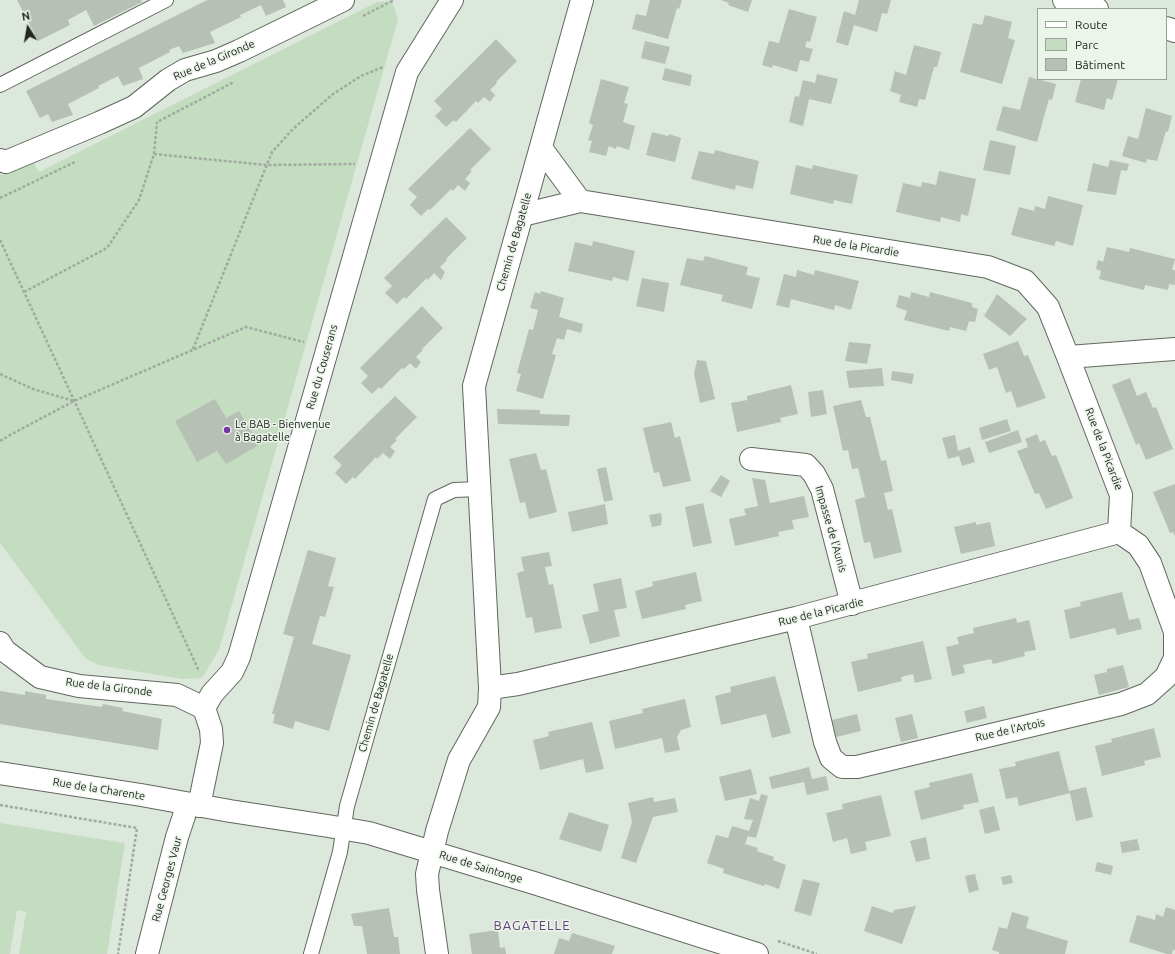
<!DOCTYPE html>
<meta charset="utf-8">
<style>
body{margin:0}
#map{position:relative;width:1175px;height:954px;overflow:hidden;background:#dde8dc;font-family:Ubuntu,sans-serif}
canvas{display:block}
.legend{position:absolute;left:1037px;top:8px;width:130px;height:72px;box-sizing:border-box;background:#ebf5e9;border:1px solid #9ba299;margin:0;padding:5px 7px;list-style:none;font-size:12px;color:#222622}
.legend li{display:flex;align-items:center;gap:8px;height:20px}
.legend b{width:20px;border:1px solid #9ba299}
.north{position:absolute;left:8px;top:8px;width:40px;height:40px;-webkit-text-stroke:3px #ebf5e9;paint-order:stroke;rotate:349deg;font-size:11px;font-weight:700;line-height:16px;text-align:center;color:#222622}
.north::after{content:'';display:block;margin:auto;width:14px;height:18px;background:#222622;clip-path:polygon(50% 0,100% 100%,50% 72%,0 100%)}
</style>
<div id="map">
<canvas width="1175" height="954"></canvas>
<ul class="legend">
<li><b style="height:5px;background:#fff"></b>Route</li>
<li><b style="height:11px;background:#c4ddc0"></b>Parc</li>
<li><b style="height:11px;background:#b6c0b5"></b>Bâtiment</li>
</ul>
<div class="north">N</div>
</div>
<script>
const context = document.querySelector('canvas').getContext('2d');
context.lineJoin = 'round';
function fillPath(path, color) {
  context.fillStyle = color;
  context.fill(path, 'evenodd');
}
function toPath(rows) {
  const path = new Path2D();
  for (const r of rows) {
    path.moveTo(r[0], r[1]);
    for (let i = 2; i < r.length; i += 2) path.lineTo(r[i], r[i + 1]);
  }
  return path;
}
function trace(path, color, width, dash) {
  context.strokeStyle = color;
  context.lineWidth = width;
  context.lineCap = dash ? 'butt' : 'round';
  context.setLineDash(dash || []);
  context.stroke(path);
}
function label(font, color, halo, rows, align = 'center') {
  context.font = font + ' Ubuntu,sans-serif';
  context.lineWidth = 3;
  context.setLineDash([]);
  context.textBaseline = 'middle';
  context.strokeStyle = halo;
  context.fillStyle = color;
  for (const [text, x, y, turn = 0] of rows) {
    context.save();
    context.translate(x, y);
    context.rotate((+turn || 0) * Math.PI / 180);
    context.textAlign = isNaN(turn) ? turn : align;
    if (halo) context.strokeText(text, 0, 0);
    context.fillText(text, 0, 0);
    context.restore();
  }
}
fillPath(toPath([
 [392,1,398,19,219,650,202,678,182,679,99,665,86,659,0,543,0,174,2,175,32,160,39,172,377,2],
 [0,823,125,843,107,954,19,954,26,912,17,910,10,954,0,954]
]), '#c4ddc0');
fillPath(toPath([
 [17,0,141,0,142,2,94,26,86,10,68,20,70,25,38,41],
 [207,0,283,0,286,7,266,16,261,5,240,15,241,17,210,32,215,43,183,53,179,46,169,50,170,52,139,68,143,79,123,86,118,76,98,86,99,88,68,104,73,115,52,122,48,114,40,118,26,91],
 [650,0,682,0,679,9,677,8,668,39,632,29,636,14,646,16],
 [721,0,752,0,748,12,728,5,729,3],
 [859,0,891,0,887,14,882,13,877,32,854,25,848,46,836,42,844,11,855,15],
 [789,9,817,17,810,42,807,41,805,47,813,49,809,62,800,60,797,72,773,65,772,68,762,65,769,41,779,43],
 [985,15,1012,22,1008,38,1015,40,1002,84,960,72,973,23,982,25],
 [496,39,517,61,496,82,497,83,490,90,495,95,490,102,484,97,478,103,476,101,456,122,454,120,446,127,435,116,442,109,434,101],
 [645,41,670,47,665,64,641,58],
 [914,45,941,52,937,67,934,67,925,100,919,99,917,107,899,102,901,95,890,91,895,71,906,75],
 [665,68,692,75,690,86,662,80],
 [817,74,838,79,831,104,809,99,803,126,789,122,795,96,799,97,803,80,815,83],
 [1029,77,1056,84,1052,100,1049,99,1037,142,996,130,1003,106,1020,110],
 [601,79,629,87,624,103,628,104,623,122,635,126,629,150,617,146,616,149,609,146,606,156,589,152,592,141,588,140,593,125,589,123],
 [1081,79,1118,79,1112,100,1107,98,1104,110,1075,102],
 [1146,108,1172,116,1168,132,1166,131,1157,161,1147,159,1146,163,1122,156,1128,136,1138,139],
 [470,128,491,149,470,170,472,171,465,179,470,183,465,191,458,185,453,191,451,189,430,210,428,209,421,216,410,205,417,197,408,189],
 [652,132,668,136,669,134,681,138,675,162,646,155],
 [990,140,1016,146,1010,175,983,170],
 [715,150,759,161,753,189,736,185,735,190,691,179,699,151,714,154],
 [1110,160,1129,164,1127,171,1121,170,1116,195,1087,191,1093,163,1108,167],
 [796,165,812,169,813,165,858,175,852,204,834,200,833,204,790,194],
 [939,171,976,179,968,216,961,214,960,222,941,217,940,222,896,212,903,183,921,187,922,182,936,185],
 [1048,196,1083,205,1073,246,1056,241,1054,246,1011,235,1019,207,1034,211,1035,206,1045,209],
 [446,217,467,238,446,259,447,260,440,267,445,272,441,280,434,273,428,280,427,278,406,299,404,297,397,304,385,293,392,286,384,278],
 [593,241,635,251,628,281,613,277,612,281,568,271,575,242,592,246],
 [1107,247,1129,252,1130,248,1175,259,1172,270,1175,270,1175,285,1169,284,1168,290,1145,285,1144,290,1099,279,1101,271,1096,269,1098,260,1103,262],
 [705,256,748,267,746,275,760,278,752,309,721,301,723,295,680,285,687,258,703,261],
 [797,270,814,275,815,270,859,281,851,310,835,305,834,310,791,299,789,308,776,305,784,274,796,277],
 [642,278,669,283,664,312,636,306],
 [541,291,564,298,559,317,583,324,581,333,567,329,564,340,557,338,552,354,556,355,543,399,516,391,521,374,517,373,529,329,533,330,538,310,530,308,535,292,540,294],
 [911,292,929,297,930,292,972,303,972,307,978,309,975,322,969,321,966,331,950,327,949,331,904,320,907,311,896,307,899,295,910,298],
 [997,294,1027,319,1010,336,984,316],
 [422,306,443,328,422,349,423,350,416,357,421,362,416,369,410,363,404,369,402,368,381,389,379,387,372,394,361,383,368,376,360,368],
 [1018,341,1024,356,1028,355,1046,398,1017,408,1011,391,1006,393,997,367,989,370,983,354],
 [849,342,871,344,867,364,845,361],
 [697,360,706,361,715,399,700,403,694,374],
 [882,368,884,386,849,388,846,371],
 [892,371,914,374,912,384,891,380],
 [1130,378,1137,396,1146,392,1153,408,1156,407,1173,449,1146,460,1139,443,1136,445,1112,385],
 [791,385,798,414,780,418,781,422,737,432,731,403,747,400,747,396],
 [823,390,827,414,811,417,808,392],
 [395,396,417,417,395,439,397,440,390,447,395,451,390,459,383,453,377,459,376,457,355,479,353,477,346,484,335,473,342,465,333,457],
 [215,399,226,418,239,411,259,445,226,464,217,451,197,462,175,421],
 [861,400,866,417,870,417,881,461,886,460,893,491,884,493,888,510,892,509,902,552,874,559,870,542,864,543,855,500,865,497,858,468,852,469,848,450,843,451,833,406],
 [497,409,540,410,540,414,570,415,569,426,498,424],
 [1007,419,1011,431,982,440,979,428],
 [671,422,675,438,680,436,691,481,663,487,659,472,654,473,643,428],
 [1018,430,1022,442,989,453,985,442],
 [1037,434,1040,442,1045,440,1052,456,1056,455,1073,498,1046,509,1039,493,1035,494,1017,451,1028,447,1025,439],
 [955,435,958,451,970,447,975,462,962,466,959,456,948,459,942,438],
 [536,453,541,470,546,469,557,512,529,519,525,502,520,503,509,459],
 [606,467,613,500,604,502,597,469],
 [721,475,730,481,721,497,710,491],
 [752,478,765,480,770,503,804,496,809,517,792,520,794,529,778,532,779,536,735,546,729,519,746,515,744,509,758,506],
 [1175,484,1175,536,1173,532,1170,533,1153,492],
 [703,503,712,543,693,547,685,507],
 [605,504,608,524,572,532,568,512],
 [661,513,662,519,661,525,652,527,649,515],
 [976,522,976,525,990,522,995,546,961,554,954,527],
 [308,550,336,558,328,586,334,587,325,617,320,616,312,644,351,655,329,731,295,721,293,729,273,723,275,714,272,714,294,637,283,634],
 [549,552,552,566,545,567,549,585,553,584,562,628,535,633,532,617,526,618,517,573,524,571,521,557],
 [696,572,702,601,685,605,686,609,642,619,635,591,653,586,652,582],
 [621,578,627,608,614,610,620,636,590,644,582,615,599,611,593,584],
 [1122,592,1129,620,1139,618,1142,629,1117,635,1115,628,1070,639,1064,610,1081,606,1080,602],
 [1016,618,1017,623,1029,620,1036,650,1024,652,1025,656,993,664,991,659,963,665,965,673,952,676,946,647,959,644,957,637,974,633,973,628],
 [923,641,932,679,915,683,913,674,901,677,902,681,858,692,851,662,868,658,867,654],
 [1123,665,1129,687,1099,695,1094,675,1107,672,1107,669],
 [775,676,791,733,772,738,766,714,721,725,715,696,731,692,730,687],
 [0,691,25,695,25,691,46,695,46,699,102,707,103,704,123,708,122,711,162,719,158,750,0,724],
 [685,699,691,727,681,730,677,737,680,750,665,753,662,738,615,749,609,721,643,713,642,709],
 [984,706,987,718,967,723,964,711],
 [857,714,861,731,836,737,832,720],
 [912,714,918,738,901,742,895,718],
 [592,722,604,769,586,773,583,759,540,770,533,740,549,736,548,732],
 [1154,728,1161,757,1144,761,1145,765,1102,776,1095,746,1112,742,1111,739],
 [1059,751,1069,791,1086,787,1093,817,1076,821,1070,793,1019,806,1017,797,1006,799,999,769,1016,766,1015,762],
 [809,767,812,779,826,776,829,790,807,795,804,782,772,789,769,777],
 [751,769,757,794,725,801,719,777],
 [972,773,979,802,963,805,964,809,921,820,914,791,930,787,929,783],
 [761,794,768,796,756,838,748,836,745,844,758,848,757,851,774,857,773,860,786,865,779,889,765,884,764,886,723,873,724,869,707,863,716,835,728,838,732,826,749,831,753,820,744,819,750,798,759,801],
 [881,795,891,836,865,842,867,850,851,854,847,838,833,842,826,813,843,809,842,804],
 [653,797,654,802,675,798,678,812,653,817,636,863,621,858,632,822,628,803],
 [994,806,1000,830,985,834,979,810],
 [569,812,609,825,601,852,559,839],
 [926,837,930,859,916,862,910,841],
 [1137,839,1140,850,1122,853,1120,842],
 [1097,862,1113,866,1111,875,1095,871],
 [975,874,979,890,969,893,965,876],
 [1011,875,1013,883,1003,885,1001,877],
 [803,879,820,883,811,916,794,911],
 [872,906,893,913,894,910,916,906,902,944,864,931],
 [1166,907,1175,910,1175,950,1173,950,1172,954,1167,954,1129,942,1137,915,1155,920,1156,914,1163,917],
 [389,908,394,937,398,937,400,954,367,954,362,926,354,926,351,914],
 [1012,912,1029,917,1026,928,1068,941,1065,954,999,954,999,952,992,950,999,927,1007,929],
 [498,930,500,948,505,947,506,954,472,954,469,934],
 [572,933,615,946,612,954,554,954,559,938,569,941]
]), '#b6c0b5');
const service = toPath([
 [0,85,166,0],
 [311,954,340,852,347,806,435,499,454,490,480,489]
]);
const minor = toPath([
 [1064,0,1097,9],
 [1166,28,1175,31],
 [541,148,580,201],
 [0,160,6,162,99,123,134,107,168,80,185,70,216,61,239,51,343,0],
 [1068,357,1175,349],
 [751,459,806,465,814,474,822,489,852,604],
 [796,618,825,742,831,758,842,767,857,767,1121,704,1147,694,1166,677,1175,658,1175,632,1150,563,1138,545,1119,532],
 [0,643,5,651,40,677,79,686,177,695,204,708],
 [490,688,518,684,796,618,1119,532,1121,495,1068,357,1048,307,1025,281,988,267,580,201,522,215],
 [0,773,141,795,230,811,328,826,369,833,534,883,757,954],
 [199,806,212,743,211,729,204,708,212,694,232,672,239,657,407,72,452,0],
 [147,954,177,837,184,816,186,804],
 [437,954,428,890,427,874,437,831,459,760,489,707,490,688,474,386,582,0]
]);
trace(service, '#60685e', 16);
trace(minor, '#60685e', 24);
trace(toPath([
 [363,16,392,1,391,0],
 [159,121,234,82],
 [154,154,266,165,355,164],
 [0,198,75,162],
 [0,240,199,671],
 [24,292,107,248,139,200,154,154,157,122],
 [193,349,272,152,293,129,333,94,361,76,383,67],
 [0,374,33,389,74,401],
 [0,441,12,434,74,401,246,327,304,342],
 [0,805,137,828,118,954],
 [778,941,817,954]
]), '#a1aaa0', 2.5, [3, 2]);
trace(service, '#fff', 14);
trace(minor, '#fff', 22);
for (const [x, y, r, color] of [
 [227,430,4,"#7835aa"]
]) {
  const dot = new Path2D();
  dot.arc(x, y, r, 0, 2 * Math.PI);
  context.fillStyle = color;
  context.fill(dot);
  trace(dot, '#ebf5e9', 1.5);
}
label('11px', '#222622', '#ebf5e9', [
 ["Rue de la Gironde",214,60,-23],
 ["Chemin de Bagatelle",514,242,-74],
 ["Rue de la Picardie",856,246,9],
 ["Rue du Couserans",322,367,-74],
 ["Rue de la Picardie",1104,449,69],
 ["Impasse de l'Aunis",831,529,74],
 ["Rue de la Picardie",821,612,-14],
 ["Rue de la Gironde",109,687,7],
 ["Chemin de Bagatelle",376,703,-74],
 ["Rue de l'Artois",1010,730,-13],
 ["Rue de la Charente",99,789,9],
 ["Rue de Saintonge",481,867,17],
 ["Rue Georges Vaur",167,879,-75]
]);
label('11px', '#222622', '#ebf5e9', [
 ["Le BAB - Bienvenue",235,424],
 ["à Bagatelle",235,437]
], 'left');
context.letterSpacing = '1px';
label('13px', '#61427d', '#ebf5e9', [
 ["BAGATELLE",532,926]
]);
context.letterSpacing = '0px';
</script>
